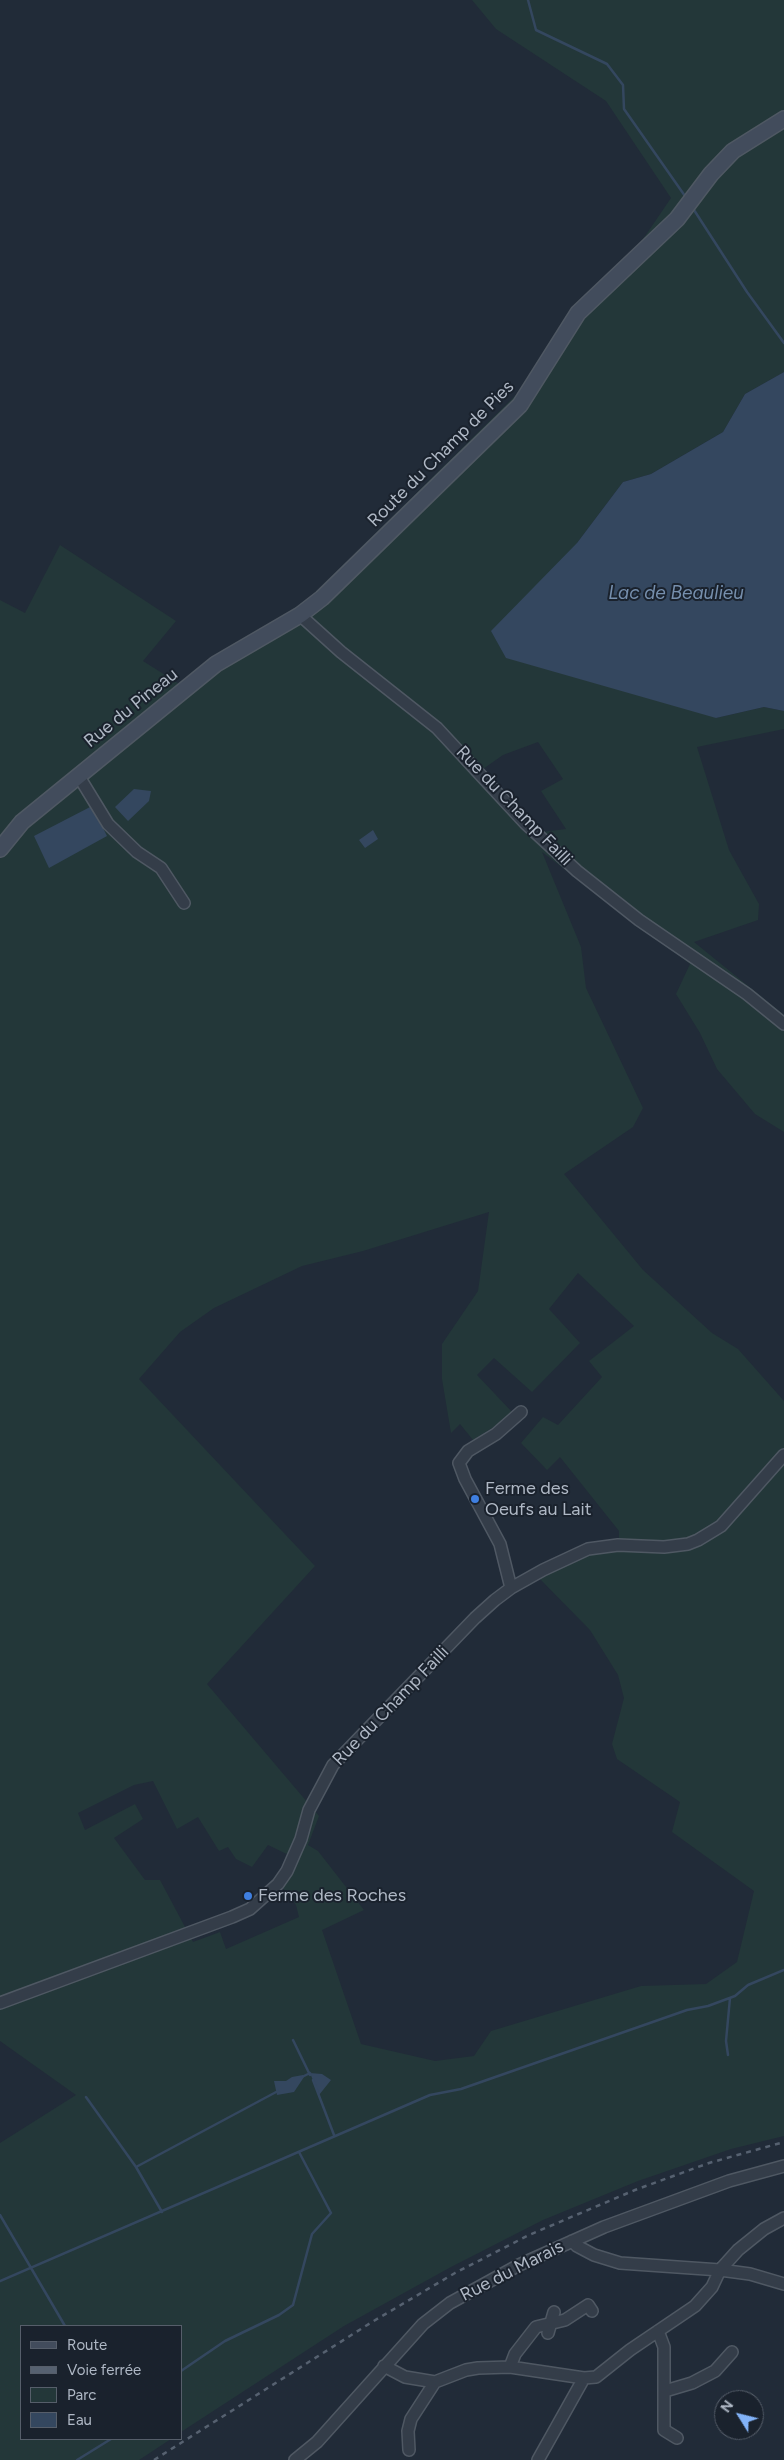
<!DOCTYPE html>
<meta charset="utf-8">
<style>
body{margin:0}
#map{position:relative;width:784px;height:2460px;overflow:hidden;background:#212b38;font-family:Figtree,sans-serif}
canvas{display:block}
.legend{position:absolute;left:20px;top:2325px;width:162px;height:115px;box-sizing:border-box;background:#1a222d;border:1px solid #565e6a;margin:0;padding:6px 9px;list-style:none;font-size:15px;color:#afb8c5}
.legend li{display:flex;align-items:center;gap:10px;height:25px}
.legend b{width:25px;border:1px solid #565e6a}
.north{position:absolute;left:714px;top:2390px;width:50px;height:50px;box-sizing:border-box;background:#1a222d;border:1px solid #565e6a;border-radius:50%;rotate:306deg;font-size:14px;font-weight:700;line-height:20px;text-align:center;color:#afb8c5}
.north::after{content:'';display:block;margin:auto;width:18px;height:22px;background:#82b2f7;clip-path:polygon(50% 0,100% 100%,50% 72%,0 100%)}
</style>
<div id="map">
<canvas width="784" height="2460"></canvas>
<ul class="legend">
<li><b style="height:6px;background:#424c5c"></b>Route</li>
<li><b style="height:6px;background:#566170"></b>Voie ferrée</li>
<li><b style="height:14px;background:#233739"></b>Parc</li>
<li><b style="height:14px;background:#34475f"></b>Eau</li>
</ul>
<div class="north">N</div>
</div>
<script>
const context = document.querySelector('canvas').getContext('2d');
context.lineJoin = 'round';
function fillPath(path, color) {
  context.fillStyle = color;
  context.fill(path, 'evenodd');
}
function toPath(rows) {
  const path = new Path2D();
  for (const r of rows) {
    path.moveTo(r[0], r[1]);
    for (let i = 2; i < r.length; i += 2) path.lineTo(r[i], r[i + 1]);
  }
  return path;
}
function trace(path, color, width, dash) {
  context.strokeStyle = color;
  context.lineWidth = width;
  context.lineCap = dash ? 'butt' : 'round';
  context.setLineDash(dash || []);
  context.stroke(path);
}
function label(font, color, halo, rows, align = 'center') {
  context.font = font + ' Figtree,sans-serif';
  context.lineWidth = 4;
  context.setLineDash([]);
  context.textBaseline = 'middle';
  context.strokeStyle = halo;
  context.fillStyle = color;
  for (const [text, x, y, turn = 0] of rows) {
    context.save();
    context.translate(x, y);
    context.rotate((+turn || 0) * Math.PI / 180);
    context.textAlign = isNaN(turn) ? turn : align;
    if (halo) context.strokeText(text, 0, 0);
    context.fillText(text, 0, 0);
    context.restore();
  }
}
fillPath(toPath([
 [472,0,784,0,784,372,745,394,723,432,651,474,623,482,577,543,716,718,764,707,784,711,784,729,697,747,729,850,759,904,758,920,694,942,784,1015,784,1132,755,1114,717,1069,700,1033,676,994,690,964,542,852,581,947,586,988,643,1108,633,1127,564,1174,643,1270,712,1333,738,1349,784,1401,784,2136,731,2149,638,2181,543,2220,451,2267,344,2326,181,2432,181,2326,21,2326,21,2439,171,2439,139,2460,0,2460,0,2143,76,2095,0,2041,0,600,25,613,60,545,176,621,143,661,181,685,297,611,521,390,637,248,671,198,606,101,496,29],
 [538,742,563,779,541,791,566,829,526,834,473,776,503,755],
 [489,1212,478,1291,442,1344,442,1379,451,1433,460,1424,473,1440,500,1423,512,1412,477,1375,494,1358,532,1392,580,1343,549,1309,578,1273,634,1326,589,1361,602,1377,558,1425,543,1417,521,1443,547,1470,560,1457,619,1531,619,1549,587,1555,558,1567,539,1578,590,1630,618,1675,624,1698,612,1744,617,1759,680,1802,672,1832,754,1891,737,1962,706,1984,641,1986,491,2031,474,2056,435,2061,361,2044,322,1930,364,1910,318,1851,308,1845,319,1816,207,1684,315,1566,139,1379,180,1332,214,1308,302,1266,363,1251],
 [153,1781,177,1829,198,1817,219,1851,228,1847,236,1859,252,1867,268,1845,299,1860,282,1887,296,1905,299,1917,226,1949,220,1932,193,1942,160,1880,145,1880,114,1838,143,1819,135,1804,85,1830,78,1813,134,1785]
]), '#233739');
fillPath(toPath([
 [784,372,784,711,764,707,716,718,506,658,491,631,577,543,623,482,651,474,723,432,745,394],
 [134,789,151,791,149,801,128,821,115,807],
 [92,806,107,836,49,868,34,836],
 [373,830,378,839,365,848,359,840],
 [310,2073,322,2074,331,2080,319,2095],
 [303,2075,304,2077,294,2092,277,2095,274,2081,286,2081,292,2077]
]), '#34475f');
trace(toPath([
 [528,0,536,30,607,64,623,85,624,109,685,196],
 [694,210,747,292,784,343],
 [293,2040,310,2075],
 [728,2055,726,2041,730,1998],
 [302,2077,310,2073],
 [313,2080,334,2135],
 [86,2097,136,2167,162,2212],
 [136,2167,278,2091],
 [0,2215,65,2326],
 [0,2281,430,2095,461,2089,687,2010,708,2006,735,1996,748,1985,784,1970],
 [181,2371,225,2341,279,2315,293,2305,312,2234,331,2213,299,2152],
 [77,2460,111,2439]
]), '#34475f', 2.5);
const street = toPath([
 [300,615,341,652,437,728,525,823,577,871,639,920,747,994,784,1024],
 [78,775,108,824,137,852,161,868,184,903],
 [511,1588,500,1544,465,1479,459,1463,468,1451,496,1434,521,1412],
 [0,2003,232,1917,250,1909,278,1884,287,1871,301,1839,309,1810,333,1765,475,1618,495,1600,511,1588,543,1570,588,1549,618,1545,664,1547,688,1544,698,1540,721,1526,784,1455],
 [572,2241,577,2246,594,2255,620,2263,720,2270,750,2274,784,2284],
 [658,2331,664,2347,664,2430,677,2438],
 [548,2333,554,2312],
 [384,2366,405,2377,435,2382,466,2370,478,2368,510,2367,584,2378,596,2377,630,2350,695,2306,712,2287,720,2270,738,2250,764,2229,784,2218],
 [510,2367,515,2354,536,2327,565,2320,588,2305,592,2311],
 [665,2391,692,2383,715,2371,732,2352],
 [409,2450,408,2431,411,2419,435,2382],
 [295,2460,317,2442,423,2324,450,2303,519,2265,604,2227,729,2181,784,2166],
 [538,2460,584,2378]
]);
const secondary = toPath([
 [0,849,22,822,216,664,300,615,322,598,520,405,578,313,677,219,711,174,733,151,784,119]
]);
trace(street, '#4f5863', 14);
trace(secondary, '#4f5863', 18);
trace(street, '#343d49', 11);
trace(secondary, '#424c5c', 15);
trace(toPath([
 [154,2460,372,2322,455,2273,529,2235,635,2190,709,2163,784,2142]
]), '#566170', 2.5, [5, 5]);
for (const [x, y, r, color] of [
 [475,1499,5,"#3f7fe0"],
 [248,1896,5,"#3f7fe0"]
]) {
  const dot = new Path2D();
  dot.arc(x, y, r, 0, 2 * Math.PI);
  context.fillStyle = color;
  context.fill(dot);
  trace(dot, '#1a222d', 2);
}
label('18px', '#afb8c5', '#1a222d', [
 ["Route du Champ de Pies",441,454,-45],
 ["Rue du Pineau",131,708,-39],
 ["Rue du Champ Failli",514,806,46],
 ["Rue du Champ Failli",391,1706,-46],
 ["Rue du Marais",512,2271,-27]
]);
label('18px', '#afb8c5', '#1a222d', [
 ["Ferme des",485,1489],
 ["Oeufs au Lait",485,1510],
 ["Ferme des Roches",258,1896]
], 'left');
label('italic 19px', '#768fad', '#1a222d', [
 ["Lac de Beaulieu",676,593]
]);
</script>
